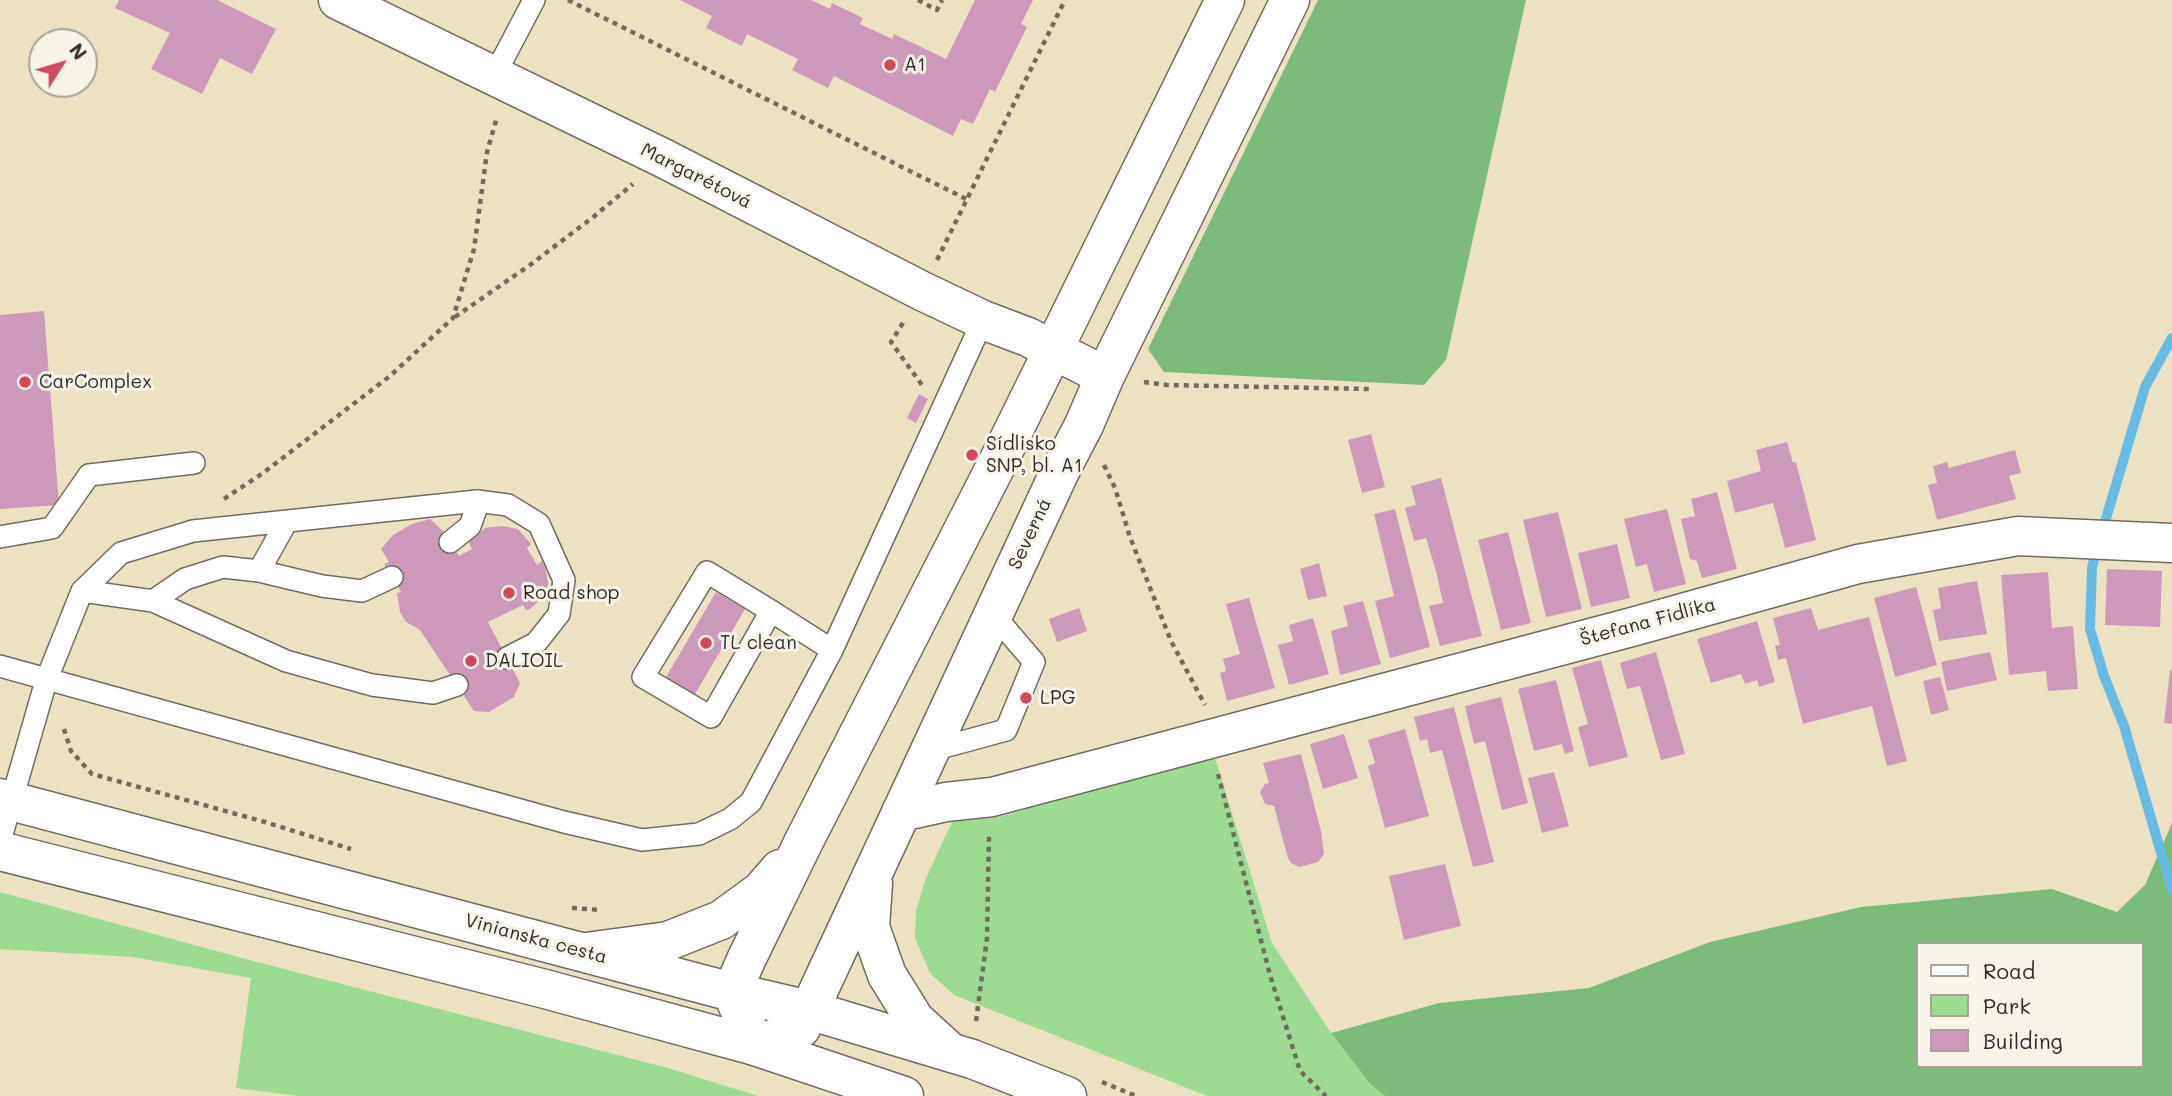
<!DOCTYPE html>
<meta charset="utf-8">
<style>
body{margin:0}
#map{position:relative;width:2172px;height:1096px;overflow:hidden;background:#ece2c3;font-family:Mali,sans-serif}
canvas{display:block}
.legend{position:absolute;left:1916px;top:942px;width:228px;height:126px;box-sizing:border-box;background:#f7f3e8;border:2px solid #a5a39c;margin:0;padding:9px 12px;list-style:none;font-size:21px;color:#2b2b2b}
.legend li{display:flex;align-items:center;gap:14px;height:35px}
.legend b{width:35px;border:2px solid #a5a39c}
.north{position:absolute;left:28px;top:28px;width:70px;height:70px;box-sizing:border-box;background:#f7f3e8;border:2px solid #a5a39c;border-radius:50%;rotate:53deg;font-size:19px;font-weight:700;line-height:28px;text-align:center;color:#2b2b2b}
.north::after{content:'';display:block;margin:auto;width:24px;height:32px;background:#d1495b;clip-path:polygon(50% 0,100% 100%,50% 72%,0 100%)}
</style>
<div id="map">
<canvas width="2172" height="1096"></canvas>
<ul class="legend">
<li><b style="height:9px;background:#fff"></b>Road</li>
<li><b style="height:19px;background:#9cdb91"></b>Park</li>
<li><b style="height:19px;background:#cd99bb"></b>Building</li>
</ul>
<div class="north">N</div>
</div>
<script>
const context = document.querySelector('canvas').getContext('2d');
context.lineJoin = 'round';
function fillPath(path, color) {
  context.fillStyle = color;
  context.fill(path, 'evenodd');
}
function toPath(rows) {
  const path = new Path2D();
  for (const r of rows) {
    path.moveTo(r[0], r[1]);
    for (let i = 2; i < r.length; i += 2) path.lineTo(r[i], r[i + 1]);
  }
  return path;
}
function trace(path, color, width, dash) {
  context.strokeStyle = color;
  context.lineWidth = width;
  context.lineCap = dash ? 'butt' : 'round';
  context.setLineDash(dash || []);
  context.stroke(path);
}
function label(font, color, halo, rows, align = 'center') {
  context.font = font + ' Mali,sans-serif';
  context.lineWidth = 6;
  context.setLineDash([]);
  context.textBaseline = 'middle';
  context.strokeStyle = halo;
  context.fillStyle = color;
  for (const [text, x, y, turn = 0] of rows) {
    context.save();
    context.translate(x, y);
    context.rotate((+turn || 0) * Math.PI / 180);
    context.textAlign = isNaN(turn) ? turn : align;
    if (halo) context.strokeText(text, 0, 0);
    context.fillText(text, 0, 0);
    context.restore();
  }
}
fillPath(toPath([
 [1215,758,1272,943,1331,1033,1370,1084,1385,1096,1207,1096,954,995,930,973,915,938,916,911,925,880,952,822,1004,816,1101,787],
 [0,892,253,961,668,1068,758,1096,298,1096,236,1088,251,978,133,957,0,949]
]), '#9cdb91');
fillPath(toPath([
 [1318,0,1526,0,1446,360,1424,385,1164,372,1148,349],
 [2172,823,2172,1096,1385,1096,1370,1084,1331,1033,1439,1003,1589,988,1710,942,1861,907,2052,889,2117,912,2145,885],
 [1918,944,2142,944,2142,1066,1918,1066]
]), '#7dbb7b');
trace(toPath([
 [2102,532,2145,387,2172,338],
 [2097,547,2092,568,2090,629,2104,676,2124,726,2172,890]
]), '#66bce2', 10);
fillPath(toPath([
 [119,0,217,0,276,29,252,74,220,58,202,94,151,69,170,33,115,8],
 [680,0,811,0,830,9,832,3,863,18,860,24,892,39,894,34,946,59,975,0,1033,0,1021,24,1027,27,995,92,990,89,973,124,961,119,953,136,834,76,828,88,792,70,798,59,747,34,742,46,706,28,712,16],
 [44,311,59,505,0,509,0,315],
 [919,394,928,399,916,423,907,418],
 [1371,434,1385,487,1362,493,1348,440],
 [1787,442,1793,463,1796,462,1816,540,1785,548,1773,503,1735,513,1727,481,1761,471,1756,450],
 [2015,450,2021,473,2009,476,2016,499,1937,520,1928,485,1937,483,1933,466,1947,462,1949,468],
 [1441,478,1482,636,1440,646,1429,606,1443,603,1436,571,1426,538,1414,541,1405,508,1416,505,1411,486],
 [1717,492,1737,569,1702,578,1697,561,1690,559,1681,519,1695,516,1691,499],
 [1395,509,1430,647,1390,658,1375,601,1394,596,1374,514],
 [1667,509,1686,584,1654,592,1647,564,1636,567,1624,519],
 [1558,512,1582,609,1546,617,1523,520],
 [430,519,442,530,459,556,472,549,469,543,472,539,485,528,502,526,518,529,531,544,527,548,537,565,542,561,546,570,548,585,543,597,530,609,526,610,523,605,488,622,520,683,514,697,489,712,474,711,420,630,406,622,400,612,397,593,401,592,384,564,389,562,381,549,393,535,412,524],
 [1508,532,1531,623,1501,630,1478,540],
 [1617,544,1630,598,1591,607,1578,553],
 [1319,563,1327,596,1308,600,1300,569],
 [2107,569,2162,571,2160,627,2105,625],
 [2048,572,2052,628,2073,626,2078,689,2048,691,2046,671,2009,675,2001,575],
 [1977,581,1987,634,1939,641,1933,610,1941,608,1938,588],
 [1916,587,1937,665,1895,677,1874,598],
 [716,592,745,609,695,694,666,677],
 [1249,598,1275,688,1227,701,1220,673,1226,671,1223,659,1240,654,1226,604],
 [1363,601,1381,664,1340,675,1331,631,1348,626,1343,606],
 [1079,608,1087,631,1057,642,1049,619],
 [1811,608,1818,630,1869,617,1907,761,1887,766,1872,706,1803,724,1786,658,1778,660,1775,646,1780,645,1773,618],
 [1313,618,1329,674,1289,685,1278,645,1293,641,1289,625],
 [1757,621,1775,682,1759,687,1757,680,1745,684,1741,674,1711,683,1697,639],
 [1656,652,1685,754,1661,760,1640,686,1627,689,1620,663],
 [1990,652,1997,680,1947,691,1941,662],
 [1601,660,1628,757,1589,767,1578,727,1588,724,1572,668],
 [2170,670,2172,670,2172,724,2164,723],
 [1940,677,1949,710,1931,715,1923,681],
 [1556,680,1574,751,1565,754,1562,744,1534,751,1518,689],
 [1501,697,1528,803,1502,810,1485,741,1474,744,1465,706],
 [1454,707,1494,862,1473,867,1442,750,1430,753,1427,739,1420,741,1414,717],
 [1405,729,1429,816,1385,828,1368,766,1375,763,1368,740],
 [1344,734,1358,778,1323,789,1310,744],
 [1301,754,1321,831,1324,854,1318,862,1299,867,1291,863,1288,858,1274,806,1265,804,1260,792,1265,784,1269,783,1263,763],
 [1554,772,1569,826,1542,833,1528,778],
 [1445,864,1461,926,1404,940,1389,876]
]), '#cd99bb');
const lane = toPath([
 [494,76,534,0],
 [0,537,52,528,89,475,194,463],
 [450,542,470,526,479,501],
 [259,571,322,586,362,591,392,577],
 [153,601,185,579,223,567,259,571,287,521],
 [771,611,711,717,643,677,707,572,771,611,832,650],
 [0,666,564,822,642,840,699,834,730,819,751,802,832,650,983,320],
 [457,685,433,693,372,685,286,661,153,601,82,591,121,553,193,531,477,501,508,505,539,524,564,580,559,614,536,643,507,658],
 [929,751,1006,730,1034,662,993,614],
 [0,841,46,681,82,591]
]);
const street = toPath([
 [338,0,663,158,922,291,983,320,1028,337,1105,376],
 [1225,0,1002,454,804,841,746,960,732,992,755,1046,801,1028,1060,471,1084,425,1105,376,1290,0],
 [901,812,946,802,992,797,1632,627,1858,564,2018,536,2172,543],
 [873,884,870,927,887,975,915,1020,949,1051],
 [586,952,668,941,721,920,761,891,780,869]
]);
const secondary = toPath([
 [0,798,732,992,809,1010,972,1059,1067,1096],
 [0,851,545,989,755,1046,904,1096]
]);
trace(lane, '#6f6b60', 24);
trace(street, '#6f6b60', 41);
trace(secondary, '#6f6b60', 41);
trace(toPath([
 [568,0,966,199],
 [918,0,937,10,942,0],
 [937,260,1065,0],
 [455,317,530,265,592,218,633,184],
 [903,323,891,342,922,385],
 [1144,382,1167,385,1370,389],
 [1104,465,1115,488,1130,537,1171,641,1205,705],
 [224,499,263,473,390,376,453,318,474,249,487,152,497,117],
 [64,729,71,751,92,774,265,822,351,849],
 [1218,774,1270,975,1300,1071,1326,1096],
 [572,908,601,910],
 [976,1021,987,938,989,835],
 [1102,1082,1136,1096]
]), '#6f6b60', 4.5, [5, 5]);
trace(lane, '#fff', 21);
trace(street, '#fff', 38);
trace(secondary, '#fff', 38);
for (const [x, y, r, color] of [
 [890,65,7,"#d1495b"],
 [25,382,7,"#d1495b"],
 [972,455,7,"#d1495b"],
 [509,593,7,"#d1495b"],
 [706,643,7,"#d1495b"],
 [471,661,7,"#d1495b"],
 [1026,698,7,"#d1495b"]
]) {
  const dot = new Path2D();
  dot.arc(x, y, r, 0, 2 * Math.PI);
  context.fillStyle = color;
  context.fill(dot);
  trace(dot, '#f7f3e8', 2.5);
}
label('19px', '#2b2b2b', '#f7f3e8', [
 ["A1",904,65],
 ["CarComplex",39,382],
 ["Sídlisko",986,444],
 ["SNP, bl. A1",986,466],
 ["Road shop",523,593],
 ["TL clean",720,643],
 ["DALIOIL",485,661],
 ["LPG",1040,698]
], 'left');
label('19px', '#2b2b2b', '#f7f3e8', [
 ["Margarétová",696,176,27],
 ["Severná",1030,534,-65],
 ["Štefana Fidlíka",1648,622,-15],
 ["Vinianska cesta",536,939,15]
]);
</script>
